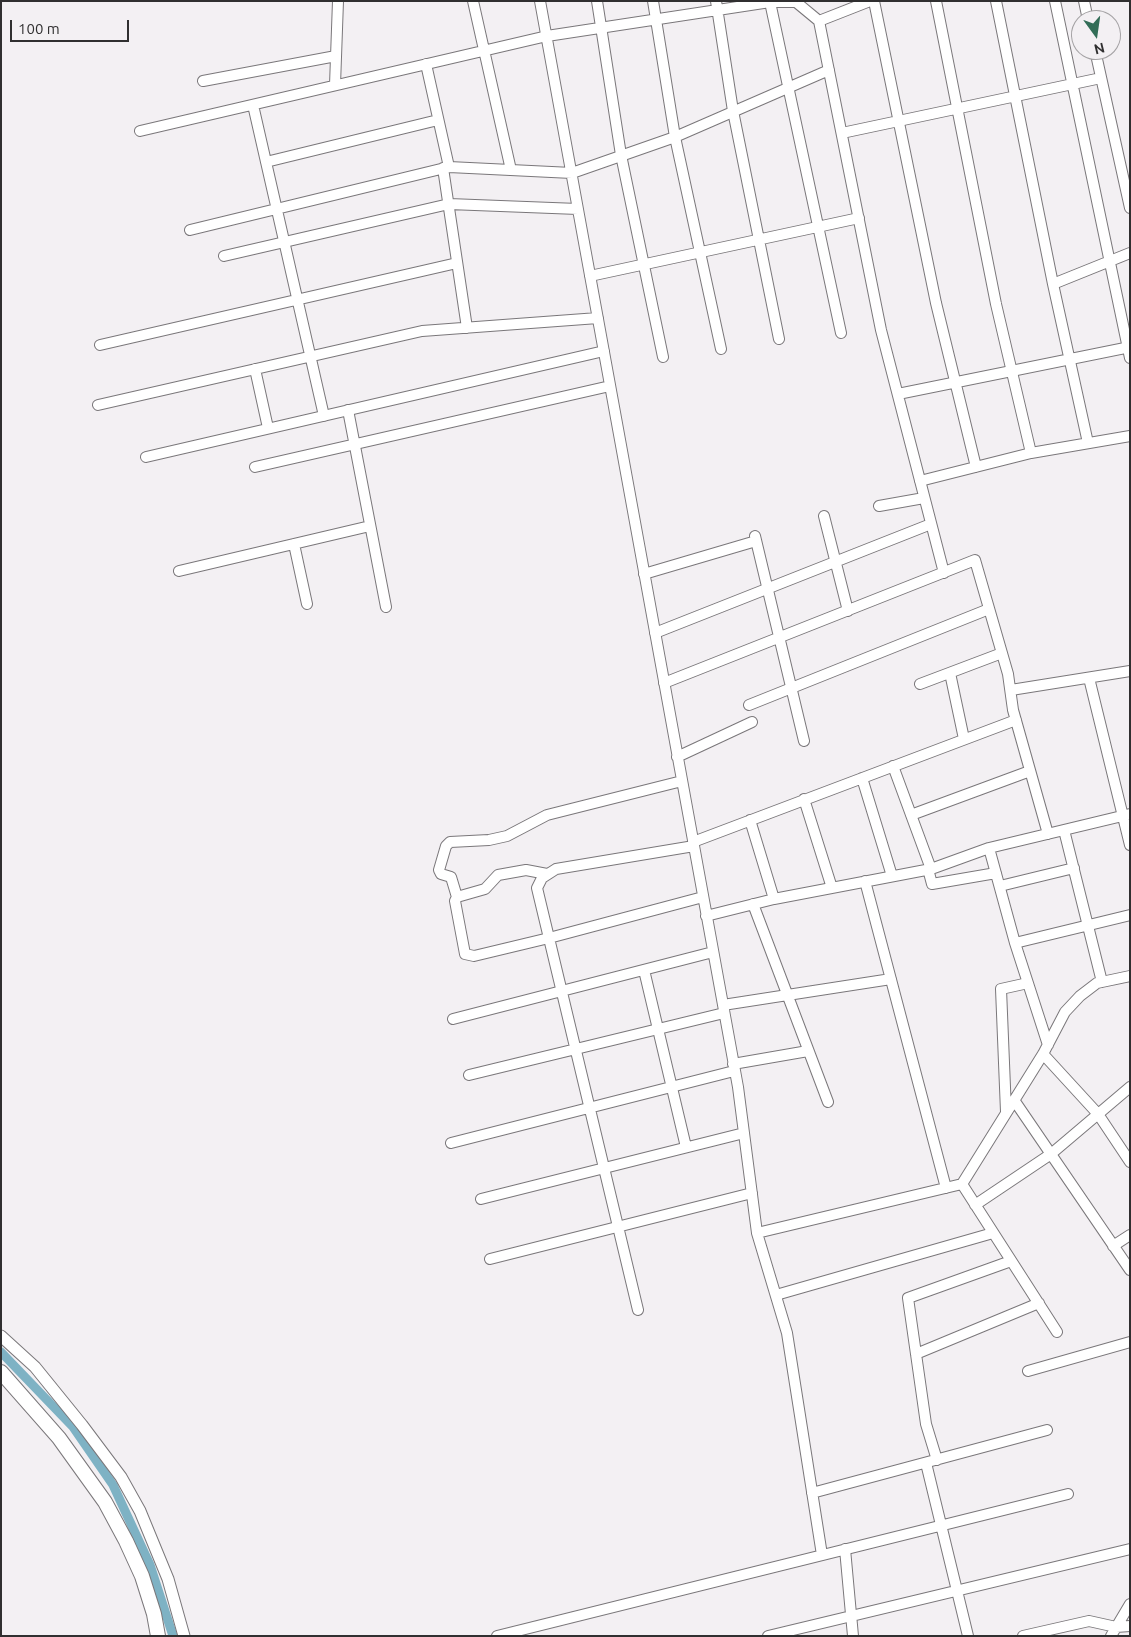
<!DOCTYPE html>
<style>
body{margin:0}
#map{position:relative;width:1131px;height:1637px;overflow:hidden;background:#f3f0f3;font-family:Ubuntu,sans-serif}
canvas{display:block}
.frame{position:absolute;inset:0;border:2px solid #302f30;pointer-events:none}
.north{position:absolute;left:1071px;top:10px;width:50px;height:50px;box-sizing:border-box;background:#f3f0f3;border:1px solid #a5a3a5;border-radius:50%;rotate:166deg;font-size:14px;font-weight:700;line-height:20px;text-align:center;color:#302f30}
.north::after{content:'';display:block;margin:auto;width:18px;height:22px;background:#326d57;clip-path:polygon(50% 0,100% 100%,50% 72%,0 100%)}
.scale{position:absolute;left:10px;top:20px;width:119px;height:22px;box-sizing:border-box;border:2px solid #302f30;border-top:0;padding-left:6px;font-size:15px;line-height:18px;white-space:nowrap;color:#302f30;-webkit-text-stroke:4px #f3f0f3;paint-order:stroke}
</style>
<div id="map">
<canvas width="1131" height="1637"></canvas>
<div class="frame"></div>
<div class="north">N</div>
<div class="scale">100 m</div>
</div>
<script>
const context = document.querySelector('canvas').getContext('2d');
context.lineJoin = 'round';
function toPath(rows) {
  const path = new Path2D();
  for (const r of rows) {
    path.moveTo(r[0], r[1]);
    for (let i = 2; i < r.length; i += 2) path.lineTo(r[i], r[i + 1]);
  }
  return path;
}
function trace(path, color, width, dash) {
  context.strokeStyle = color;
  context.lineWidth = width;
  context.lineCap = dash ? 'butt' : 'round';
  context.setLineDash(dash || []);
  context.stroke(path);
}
trace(toPath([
 [1,1352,73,1427,113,1485,150,1565,173,1636]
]), '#7eb2c4', 9);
const minor = toPath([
 [473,1,511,170],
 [540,1,738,1087,757,1233,787,1333,822,1555],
 [597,1,621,155,663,357],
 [653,1,675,137,721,349],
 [716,1,733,111,779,339],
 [874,1,936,303,976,467],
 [936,1,996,304,1031,453],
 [996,1,1053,284,1088,443],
 [1055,1,1130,358],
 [1084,1,1088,20],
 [770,2,841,333],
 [819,21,870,1],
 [1095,50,1130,208],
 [426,64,449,167],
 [203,81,336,56],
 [335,85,338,1],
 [253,105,324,416],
 [140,131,547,36,770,2,796,2,819,21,881,330,944,573],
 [842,133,1101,78],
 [266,162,438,120],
 [443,168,467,328],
 [190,230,449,167,572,173,675,137,829,70],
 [224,256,449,204,578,209],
 [590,276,859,218],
 [1053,284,1130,253],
 [100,345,457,263],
 [255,369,268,428],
 [898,394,1130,347],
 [98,405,422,331,598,318],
 [348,410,386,607],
 [146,457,604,351],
 [255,467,610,386],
 [920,481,1031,453,1130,436],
 [879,506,924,498],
 [824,516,848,611],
 [755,536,804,741],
 [294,544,307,604],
 [179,571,370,526],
 [644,574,756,541],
 [655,633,931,524],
 [950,673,964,739],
 [1089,678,1130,845],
 [664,683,975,560,1008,674,1013,710,1048,834],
 [920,684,1002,653],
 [1011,690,1130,671],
 [749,705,989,609],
 [677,757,752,722],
 [893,766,931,869],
 [862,778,892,876],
 [804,799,832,888],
 [911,815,1030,771],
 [750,820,774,899],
 [1064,830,1102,982],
 [693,842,1016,720],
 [989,848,1015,943,1048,1045],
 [928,869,932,884,996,873],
 [547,874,526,870,498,875,485,889,457,897,455,901,465,954,474,956,549,938,703,897],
 [865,881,946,1188],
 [1000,886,1074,868],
 [457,897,451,877,441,874,439,870,446,846,450,842,489,840,507,836,547,815,682,781],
 [753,904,828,1102],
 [706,916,774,899,931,869,989,848,1130,814],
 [1015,943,1130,915],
 [644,970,686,1147],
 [723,1005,891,979],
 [453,1019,713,952],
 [1043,1054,1098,1114,1130,1162],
 [733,1064,808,1051],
 [469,1075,724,1013],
 [1014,1100,1130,1270],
 [1006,1112,1001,989,1028,983],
 [451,1143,734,1071],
 [962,1184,1057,1332],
 [481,1199,744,1133],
 [975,1205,1051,1154,1130,1087],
 [757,1233,962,1184,1043,1054,1065,1012,1080,996,1097,983,1130,976],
 [1113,1246,1130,1235],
 [490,1259,752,1193],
 [776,1295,993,1233],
 [638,1310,537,888,542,878,556,869,694,846],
 [916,1354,1039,1303],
 [1028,1371,1130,1342],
 [937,1460,926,1424,908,1298,1011,1261],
 [926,1463,968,1636],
 [812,1493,1047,1430],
 [845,1549,853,1636],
 [497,1636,1068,1494],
 [768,1636,1130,1549],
 [1023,1636,1089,1621,1116,1627,1130,1626],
 [1111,1636,1130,1604]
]);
const tertiary = toPath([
 [1,1336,35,1367,82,1425,121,1477,140,1511,168,1579,184,1636]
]);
const secondary = toPath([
 [1,1372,59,1438,105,1502,126,1541,142,1576,154,1614,158,1636]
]);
trace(minor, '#7a777a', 12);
trace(tertiary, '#7a777a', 13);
trace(secondary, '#7a777a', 16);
trace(minor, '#fff', 10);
trace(tertiary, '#fff', 11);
trace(secondary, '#fff', 14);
</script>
